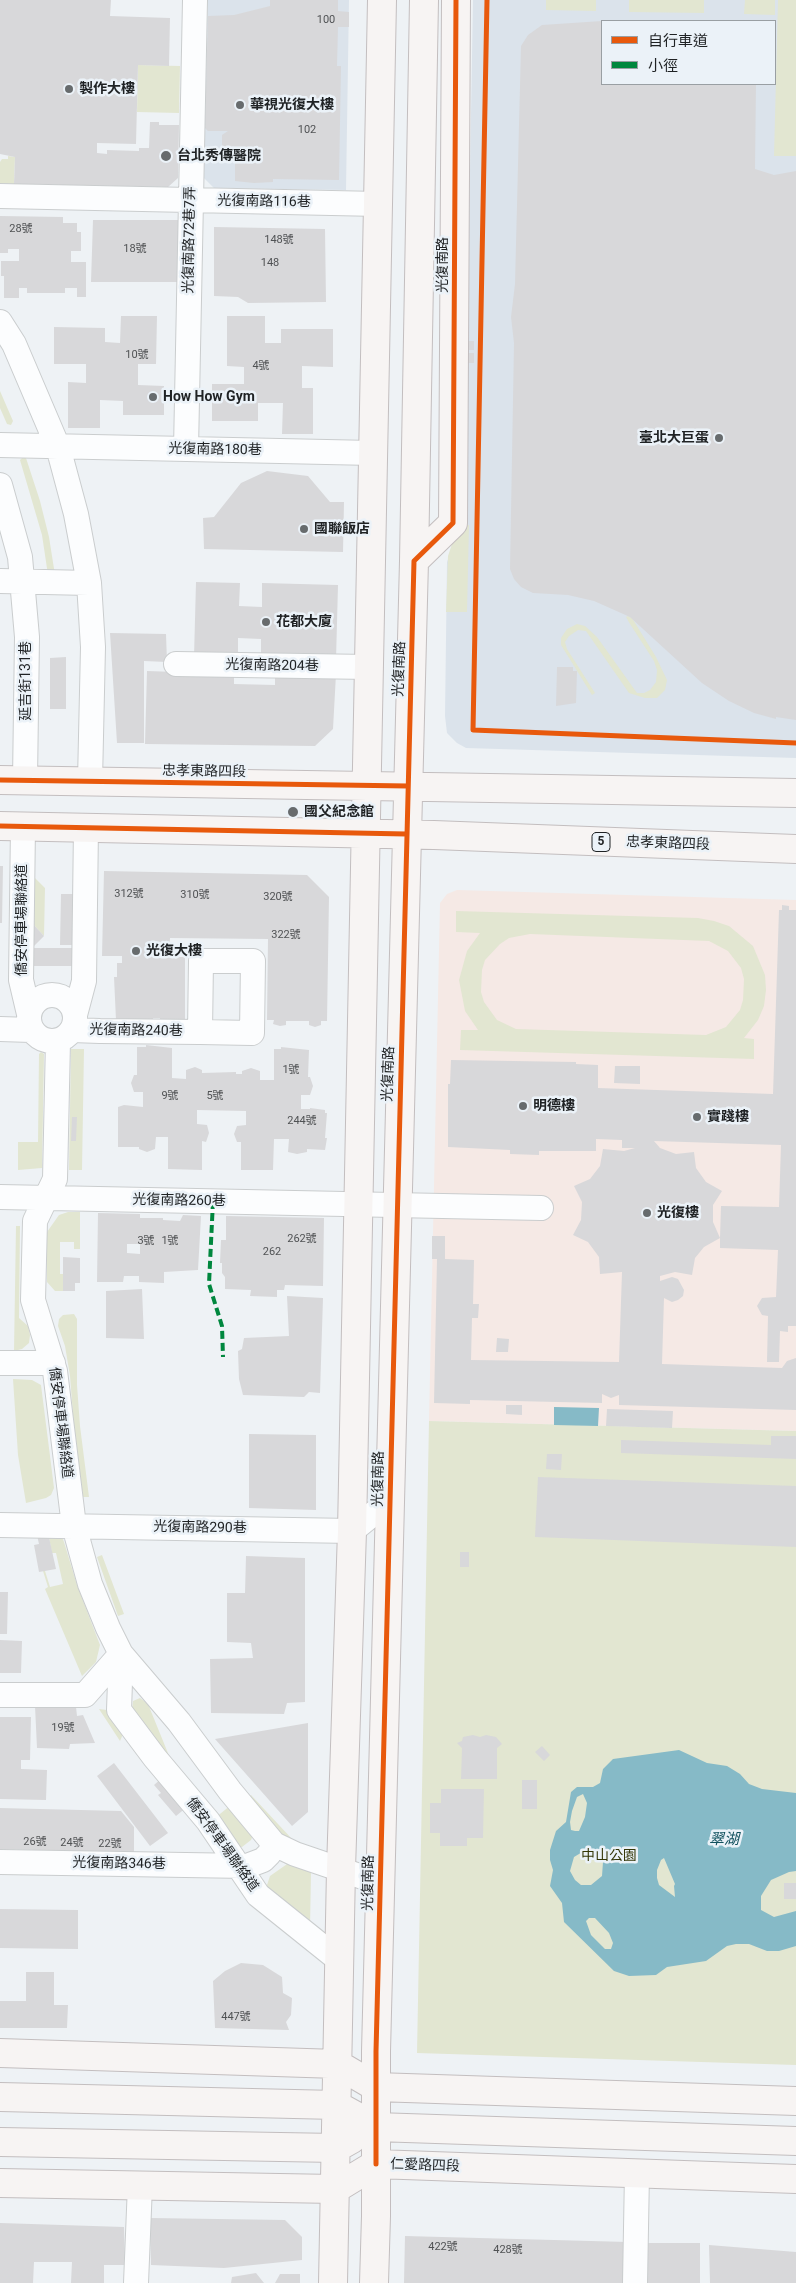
<!DOCTYPE html>
<meta charset="utf-8">
<style>
body{margin:0}
#map{position:relative;width:796px;height:2283px;overflow:hidden;background:#eef2f5;font-family:Roboto,"Noto Sans TC",sans-serif}
canvas{display:block}
.legend{position:absolute;left:601px;top:20px;width:175px;height:65px;box-sizing:border-box;background:#ebf2f8;border:1px solid #999fa3;margin:0;padding:6px 9px;list-style:none;font-size:15px;color:#1f2224}
.legend li{display:flex;align-items:center;gap:10px;height:25px}
.legend b{width:25px;border:1px solid #999fa3}
</style>
<div id="map">
<canvas width="796" height="2283"></canvas>
<ul class="legend">
<li><b style="height:6px;background:#e8590c"></b>自行車道</li>
<li><b style="height:6px;background:#00873e"></b>小徑</li>
</ul>
</div>
<script>
const context = document.querySelector('canvas').getContext('2d');
context.lineJoin = 'round';
function fillPath(path, color) {
  context.fillStyle = color;
  context.fill(path, 'evenodd');
}
function toPath(rows) {
  const path = new Path2D();
  for (const r of rows) {
    if (r.length === 3) {
      path.moveTo(r[0] + r[2], r[1]);
      path.arc(r[0], r[1], r[2], 0, 2 * Math.PI);
      continue;
    }
    path.moveTo(r[0], r[1]);
    for (let i = 2; i < r.length; i += 2) path.lineTo(r[i], r[i + 1]);
  }
  return path;
}
function trace(path, color, width, dash) {
  context.strokeStyle = color;
  context.lineWidth = width;
  context.lineCap = dash ? 'butt' : 'round';
  context.setLineDash(dash || []);
  context.stroke(path);
}
function label(font, color, halo, rows, align = 'center') {
  context.font = font + ' Roboto,"Noto Sans TC",sans-serif';
  context.lineWidth = 5;
  context.setLineDash([]);
  context.textBaseline = 'middle';
  context.strokeStyle = halo;
  context.fillStyle = color;
  for (const [text, x, y, turn = 0] of rows) {
    context.save();
    context.translate(x, y);
    context.rotate((+turn || 0) * Math.PI / 180);
    context.textAlign = isNaN(turn) ? turn : align;
    if (halo) context.strokeText(text, 0, 0);
    context.fillText(text, 0, 0);
    context.restore();
  }
}
fillPath(toPath([
 [208,0,349,0,346,190,214,188,204,178],
 [473,0,787,0,796,152,796,758,466,748,457,743,447,733,445,716,447,562,464,512],
 [602,21,775,21,775,84,602,84]
]), '#dbe3eb');
fillPath(toPath([
 [457,890,796,900,796,1431,429,1421,440,903,447,894]
]), '#f5e9e5');
fillPath(toPath([
 [546,0,596,0,596,11,546,10],
 [629,0,704,0,704,13,629,12],
 [745,0,775,0,775,15,744,14],
 [778,0,796,0,796,156,774,156],
 [138,65,180,66,179,113,137,112],
 [8,156,15,157,14,184,0,183,0,162,2,159,8,159],
 [0,391,13,421,11,425,7,424,0,408],
 [23,457,26,458,40,501,49,537,55,575,48,575,42,535,20,460],
 [461,525,469,525,467,612,446,612,448,556,455,535],
 [628,616,632,618,656,657,667,680,665,690,657,698,645,698,629,693,586,631,578,630,569,636,565,642,567,649,595,693,592,695,561,645,561,638,567,629,577,624,585,626,597,637,637,693,644,693,650,690,656,682,657,670,654,661,630,624,626,617],
 [33,876,45,888,44,936,33,924],
 [456,911,698,918,714,921,729,926,753,946,765,975,766,990,764,1006,758,1020,744,1038,754,1039,754,1059,460,1050,461,1030,478,1030,465,1011,459,980,467,951,480,933,456,932],
 [530,934,709,941,728,951,741,968,744,979,743,1000,740,1010,726,1027,706,1035,516,1029,497,1020,484,1002,481,992,482,970,485,960,500,944,509,938],
 [71,1049,84,1049,82,1170,69,1170],
 [41,1052,44,1054,42,1168,18,1170,18,1142,38,1142,39,1054],
 [68,1212,80,1212,80,1249,74,1249,74,1242,60,1242,60,1274,63,1274,63,1291,55,1291,47,1282,47,1232,59,1215],
 [16,1226,20,1226,19,1318,28,1326,30,1335,29,1343,22,1349,14,1351],
 [74,1314,77,1319,77,1385,80,1426,89,1497,83,1497,74,1427,70,1376,65,1346,58,1326,59,1319,63,1315],
 [13,1379,32,1380,41,1385,50,1456,54,1488,51,1495,46,1498,26,1503,18,1455],
 [429,1421,796,1431,796,2065,417,2053],
 [48,1533,62,1537,64,1542,77,1585,100,1645,96,1662,82,1676,45,1589,48,1587,43,1571,45,1571,50,1587,63,1584,56,1553,52,1553],
 [102,1555,124,1614,118,1616,97,1557],
 [140,1698,148,1704,172,1763,215,1818,231,1805,253,1835,251,1840,242,1847,234,1847,132,1711,133,1701],
 [99,1709,107,1710,123,1734,120,1741],
 [251,1795,292,1839,288,1842,247,1798],
 [290,1862,300,1865,311,1873,310,1927,266,1888,270,1876]
]), '#e2e6d1');
fillPath(toPath([
 [554,1407,599,1408,598,1426,554,1425],
 [679,1750,707,1763,727,1766,740,1774,749,1784,762,1789,796,1793,796,1871,789,1872,771,1880,761,1896,761,1910,774,1917,796,1911,796,1946,779,1951,767,1951,749,1944,736,1944,727,1946,706,1961,667,1967,656,1975,629,1976,614,1971,564,1922,562,1903,550,1886,553,1870,550,1860,550,1850,556,1831,566,1822,571,1792,577,1787,593,1787,600,1783,603,1769,613,1759],
 [583,1794,587,1803,585,1817,579,1831,575,1831,571,1830,570,1822,572,1811,577,1797],
 [584,1851,595,1852,603,1862,602,1876,591,1885,581,1885,575,1880,570,1871,574,1857],
 [664,1858,675,1884,674,1886,675,1897,659,1885,657,1878,657,1870,661,1860],
 [589,1918,595,1918,609,1933,613,1943,611,1949,605,1949,591,1935,586,1921]
]), '#86bac7');
fillPath(toPath([
 [0,0,111,0,110,16,170,18,169,66,138,65,136,144,97,143,97,153,107,154,107,150,139,151,139,148,149,148,150,122,159,122,159,125,179,125,178,178,168,187,14,184,15,157,0,154],
 [270,0,338,0,338,11,349,12,349,27,338,27,337,66,341,66,339,180,273,179,273,182,254,183,235,181,235,155,232,160,224,160,222,158,222,135,228,131,208,131,205,128,208,16,234,15,270,6],
 [602,21,602,84,756,84,755,169,774,175,796,171,796,720,776,717,776,719,754,713,729,701,702,683,630,617,594,601,568,595,533,593,521,587,514,579,510,569,514,343,511,317,515,284,521,46,528,35,542,25],
 [0,216,63,217,63,223,77,223,77,232,81,232,81,251,71,251,71,262,86,262,86,297,77,297,77,288,65,288,65,293,27,293,27,288,19,288,19,298,4,298,4,276,1,276,1,261,19,261,19,249,8,249,8,253,0,253],
 [93,220,179,220,178,282,91,282],
 [214,227,325,229,326,302,248,303,238,297,214,296],
 [121,316,157,316,156,364,138,364,138,385,164,386,164,415,123,415,123,401,100,400,100,428,68,428,68,382,86,383,86,364,54,364,54,327,105,328,105,342,120,343],
 [227,316,265,316,265,343,281,343,281,329,333,329,333,367,302,366,302,388,313,388,313,434,282,434,283,403,258,403,258,421,212,421,212,384,244,384,244,367,227,366],
 [468,341,474,341,474,350,468,350],
 [468,353,474,353,474,363,468,363],
 [267,471,308,476,330,502,344,502,343,552,204,549,203,518,214,517,241,483],
 [196,582,240,583,239,606,262,607,262,583,338,585,336,660,261,658,261,639,238,638,238,658,194,657],
 [110,633,166,634,167,662,144,661,144,743,117,743],
 [66,657,66,709,50,709,50,658],
 [557,667,573,667,573,671,577,671,576,703,556,706],
 [147,671,234,674,234,684,275,685,275,673,336,674,333,729,315,746,145,744],
 [0,866,3,866,2,923,0,923],
 [104,871,307,875,329,897,327,1021,321,1021,321,1025,315,1027,309,1025,309,1021,286,1021,286,1025,280,1026,273,1024,274,1020,267,1020,268,939,170,938,169,957,185,957,185,1019,172,1019,172,1023,160,1023,160,1018,153,1018,153,1022,116,1020,114,977,117,977,117,963,122,963,122,956,102,956],
 [61,894,76,894,76,945,60,945],
 [782,905,789,906,789,910,796,910,796,1326,788,1326,788,1332,780,1331,779,1362,767,1362,768,1316,762,1315,757,1306,762,1298,776,1297,778,1250,720,1248,720,1238,704,1247,695,1258,692,1275,675,1272,660,1276,660,1281,672,1277,678,1279,684,1290,683,1296,678,1300,672,1302,664,1298,662,1364,782,1368,787,1361,796,1358,796,1410,619,1405,619,1395,611,1398,602,1394,602,1403,470,1400,470,1404,434,1403,437,1259,432,1259,432,1236,445,1236,445,1259,474,1260,473,1304,479,1304,478,1318,472,1318,471,1360,619,1362,622,1272,600,1274,599,1257,588,1242,573,1235,581,1220,582,1202,574,1186,590,1179,600,1166,603,1149,624,1151,635,1148,622,1148,622,1140,596,1139,596,1151,539,1151,539,1155,510,1154,510,1150,448,1147,448,1084,450,1084,451,1060,576,1062,576,1064,598,1065,598,1088,773,1094,779,910,782,910],
 [654,1141,781,1145,779,1207,721,1206,720,1238,713,1222,713,1205,722,1191,706,1182,696,1168,694,1152,676,1154,660,1148],
 [33,924,44,936,32,948],
 [32,948,76,948,75,966,32,966],
 [146,1045,172,1048,172,1078,186,1079,186,1070,195,1067,202,1070,202,1073,236,1072,236,1074,242,1074,242,1071,251,1068,260,1071,260,1080,274,1080,274,1049,281,1049,281,1047,309,1050,308,1077,310,1077,313,1086,310,1095,301,1095,301,1109,310,1109,310,1108,325,1110,325,1113,327,1113,325,1138,327,1138,325,1150,307,1149,307,1152,297,1154,288,1152,289,1139,274,1139,273,1170,241,1170,241,1142,237,1142,234,1134,237,1126,246,1125,246,1111,197,1110,197,1124,207,1125,209,1133,206,1142,202,1141,202,1170,168,1169,168,1137,156,1137,155,1149,147,1152,139,1149,139,1147,118,1147,118,1107,124,1105,143,1107,143,1092,134,1092,131,1083,134,1075,137,1075,137,1047,146,1047],
 [615,1066,640,1066,640,1084,614,1083],
 [72,1117,77,1117,76,1141,71,1141],
 [98,1213,140,1214,140,1218,163,1218,163,1220,180,1221,183,1215,201,1216,198,1270,164,1272,164,1283,139,1282,139,1276,124,1276,123,1282,97,1282],
 [127,1244,140,1244,140,1254,127,1253],
 [226,1216,324,1218,323,1286,285,1285,284,1290,277,1290,277,1297,250,1296,251,1290,225,1289,225,1277,222,1273,222,1263,220,1263,221,1240,226,1240],
 [63,1257,80,1258,80,1283,75,1283,75,1291,63,1291],
 [142,1289,144,1339,106,1338,106,1291],
 [287,1296,323,1298,320,1393,309,1392,304,1397,243,1395,239,1379,238,1351,242,1349,244,1338,289,1336],
 [497,1338,509,1339,508,1352,496,1352],
 [506,1405,522,1405,522,1415,506,1414],
 [607,1409,673,1411,672,1428,606,1426],
 [249,1434,316,1435,316,1510,249,1508],
 [771,1436,796,1436,796,1459,621,1453,621,1440,771,1445],
 [547,1454,562,1454,561,1470,546,1469],
 [538,1477,796,1486,796,1547,535,1537],
 [36,1531,48,1533,56,1569,39,1572,34,1545,39,1544],
 [460,1552,469,1552,469,1567,460,1567],
 [246,1556,305,1558,305,1702,287,1703,284,1714,211,1713,210,1659,253,1658,251,1643,227,1642,227,1593,245,1593],
 [0,1592,8,1592,7,1634,0,1634],
 [0,1640,22,1641,21,1673,0,1673],
 [35,1706,76,1707,77,1716,83,1715,95,1743,70,1744,69,1749,37,1748],
 [0,1717,31,1717,30,1760,21,1760,21,1769,47,1770,46,1800,0,1799],
 [308,1723,308,1812,292,1826,215,1739],
 [473,1735,480,1737,486,1735,496,1737,502,1744,497,1748,497,1779,461,1779,462,1748,457,1743,462,1741,463,1737],
 [542,1746,550,1755,544,1761,535,1752],
 [114,1763,168,1833,150,1846,97,1776],
 [163,1777,187,1807,176,1816,158,1795,161,1793,154,1785],
 [522,1780,537,1780,537,1809,522,1809],
 [441,1789,484,1789,483,1838,467,1838,467,1846,440,1846,440,1833,430,1833,430,1803,441,1803],
 [0,1808,121,1811,134,1827,134,1853,0,1849],
 [784,1883,796,1883,796,1899,784,1899],
 [0,1909,78,1910,78,1949,0,1948],
 [241,1963,263,1965,282,1977,283,1993,292,1998,291,2015,286,2022,289,2030,215,2028,213,1981,225,1971],
 [26,1972,54,1972,54,2005,68,2005,67,2028,0,2028,0,2001,26,2001],
 [150,2218,285,2220,302,2237,302,2260,224,2268,151,2265],
 [0,2223,124,2227,125,2265,104,2265,104,2283,71,2283,72,2262,34,2262,33,2283,0,2283],
 [405,2236,628,2242,628,2283,404,2283],
 [644,2243,700,2243,700,2283,644,2283],
 [709,2245,796,2252,796,2283,710,2283],
 [256,2273,264,2283,231,2283,232,2277],
 [280,2274,300,2274,300,2283,275,2283]
]), '#d8d8da');
const minor = toPath([
 [0,196,379,204],
 [0,322,14,344,58,447,76,514,89,583,93,647,90,781],
 [0,445,373,453],
 [186,449,195,0],
 [0,485,20,557,27,637,25,780],
 [0,581,89,583],
 [176,664,369,667],
 [23,826,21,980,29,1014],
 [52,1018,23],
 [75,1015,84,981,86,827],
 [0,1029,31,1030],
 [72,1030,100,1031,200,1032,252,1033,253,961,201,961,200,1032],
 [58,1041,55,1179,35,1221,33,1300,55,1371,74,1526,90,1584,108,1628,121,1654,179,1722,230,1791,274,1844,295,1854,380,1883],
 [0,1197,541,1208],
 [0,1363,53,1363],
 [0,1525,352,1531,390,1500],
 [121,1654,119,1710,155,1758,208,1821,258,1895,339,1960],
 [0,1695,85,1695,121,1654],
 [0,1862,247,1866,263,1860,269,1854,274,1844],
 [136,2283,140,2185],
 [635,2283,637,2173]
]);
const major = toPath([
 [414,561,424,0],
 [0,780,796,793],
 [0,826,434,835,796,849],
 [0,2053,337,2064,376,2087,796,2101],
 [0,2097,336,2105,376,2127,796,2141],
 [0,2142,336,2148,352,2139],
 [0,2183,335,2189,376,2164,796,2179],
 [333,2283,341,1869,352,1531,382,0],
 [374,2283,376,2216,376,2051,414,561,453,523,456,0]
]);
trace(minor, '#cacdce', 26);
trace(major, '#c3bebf', 30);
trace(minor, '#fcfdfe', 24);
trace(major, '#f7f4f3', 28);
trace(toPath([
 [213,1201,209,1284,222,1326,223,1357]
]), '#00873e', 4, [8, 4]);
trace(toPath([
 [487,0,473,730,796,743],
 [0,780,408,786],
 [0,826,406,834],
 [376,2164,376,2051,414,561,453,523,456,0]
]), '#e8590c', 5);
for (const [x, y, r, color] of [
 [69,89,5,"#676b6d"],
 [240,105,5,"#676b6d"],
 [166,156,6,"#676b6d"],
 [153,397,5,"#676b6d"],
 [719,438,5,"#676b6d"],
 [304,529,5,"#676b6d"],
 [266,622,5,"#676b6d"],
 [293,812,6,"#676b6d"],
 [136,951,5,"#676b6d"],
 [523,1106,5,"#676b6d"],
 [697,1117,5,"#676b6d"],
 [647,1213,5,"#676b6d"]
]) {
  const dot = new Path2D();
  dot.arc(x, y, r, 0, 2 * Math.PI);
  context.fillStyle = color;
  context.fill(dot);
  trace(dot, '#ebf2f8', 2);
}
label('11px', '#505254', null, [
 ["100",326,20],
 ["102",307,130],
 ["28號",21,229],
 ["148號",279,240],
 ["18號",135,249],
 ["148",270,263],
 ["10號",137,355],
 ["4號",261,366],
 ["312號",129,894],
 ["310號",195,895],
 ["320號",278,897],
 ["322號",286,935],
 ["1號",291,1070],
 ["9號",170,1096],
 ["5號",215,1096],
 ["244號",302,1121],
 ["262號",302,1239],
 ["3號",146,1241],
 ["1號",170,1241],
 ["262",272,1252],
 ["19號",63,1728],
 ["26號",35,1842],
 ["24號",72,1843],
 ["22號",110,1844],
 ["447號",236,2017],
 ["422號",443,2247],
 ["428號",508,2250]
]);
for (const [x, y, w] of [
 [601,842,18]
]) {
  const box = new Path2D();
  box.roundRect(x - w / 2, y - 9.5, w, 19, 4);
  context.fillStyle = '#ebf2f8';
  context.fill(box);
  trace(box, '#1f2224', 1);
}
label('bold 12px', '#1f2224', null, [
 ["5",601,842]
]);
label('bold 14px', '#1f2224', '#ebf2f8', [
 ["製作大樓",79,89],
 ["華視光復大樓",250,105],
 ["台北秀傳醫院",177,156],
 ["How How Gym",163,397],
 ["臺北大巨蛋",709,438,"right"],
 ["國聯飯店",314,529],
 ["花都大廈",276,622],
 ["國父紀念館",304,812],
 ["光復大樓",146,951],
 ["明德樓",533,1106],
 ["實踐樓",707,1117],
 ["光復樓",657,1213]
], 'left');
label('14px', '#1f2224', '#ebf2f8', [
 ["光復南路116巷",264,202,1],
 ["光復南路72巷7弄",190,240,-89],
 ["光復南路",443,265,-90],
 ["光復南路180巷",215,450,1],
 ["光復南路204巷",272,666,1],
 ["光復南路",400,669,-88],
 ["延吉街131巷",26,681,-90],
 ["忠孝東路四段",204,772,1],
 ["忠孝東路四段",668,844,2],
 ["僑安停車場聯絡道",22,920,-90],
 ["光復南路240巷",136,1031,1],
 ["光復南路",389,1074,-88],
 ["光復南路260巷",179,1201,1],
 ["僑安停車場聯絡道",60,1423,83],
 ["光復南路",379,1479,-89],
 ["光復南路290巷",200,1528,1],
 ["僑安停車場聯絡道",222,1845,54],
 ["光復南路346巷",119,1864,1],
 ["光復南路",369,1883,-89],
 ["仁愛路四段",425,2166,2]
]);
label('14px', '#343607', '#ebf2f8', [
 ["中山公園",609,1856]
]);
label('italic 15px', '#12515e', '#ebf2f8', [
 ["翠湖",724,1840]
]);
</script>
